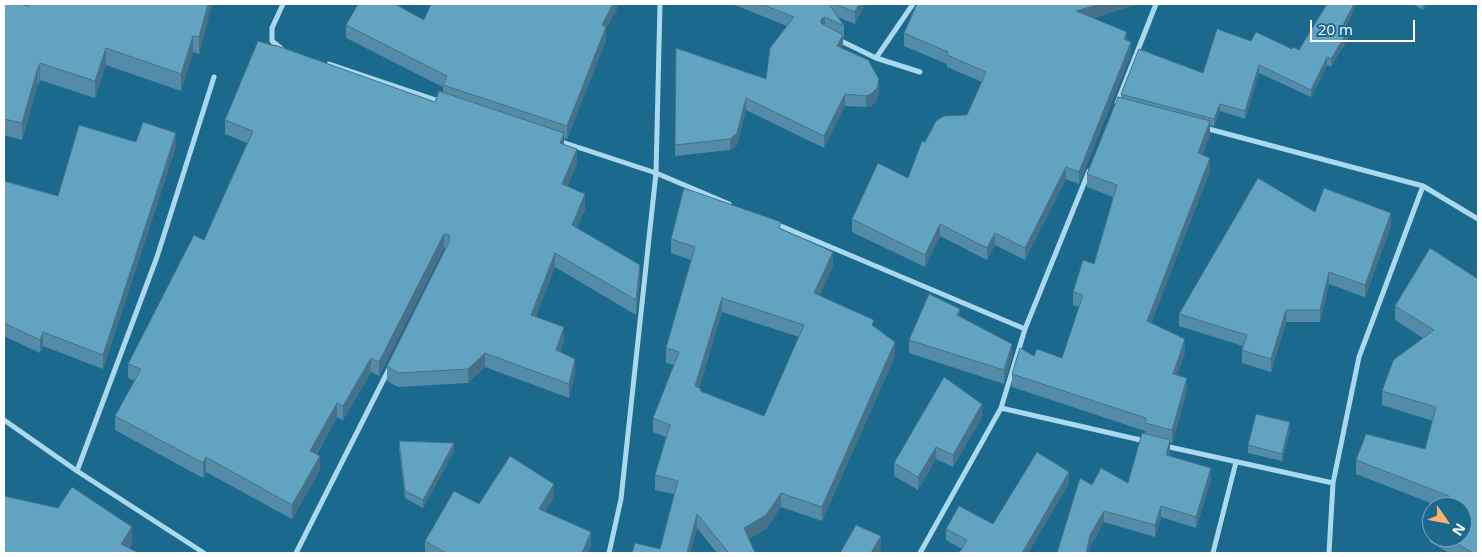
<!DOCTYPE html>
<style>
body{margin:0}
#map{position:relative;width:1482px;height:557px;overflow:hidden;background:#1c698e;font-family:"Open Sans",sans-serif}
canvas{display:block}
.frame{position:absolute;inset:0;border:5px solid #fff;pointer-events:none}
.north{position:absolute;left:1422px;top:497px;width:50px;height:50px;box-sizing:border-box;background:#1c698e;border:1px solid #77a5bb;border-radius:50%;rotate:123deg;font-size:14px;font-weight:700;line-height:20px;text-align:center;color:#fff}
.north::after{content:'';display:block;margin:auto;width:18px;height:22px;background:#feaf68;clip-path:polygon(50% 0,100% 100%,50% 72%,0 100%)}
.scale{position:absolute;left:1310px;top:20px;width:105px;height:22px;box-sizing:border-box;border:2px solid #fff;border-top:0;padding-left:6px;font-size:15px;line-height:18px;white-space:nowrap;color:#fff;-webkit-text-stroke:4px #1c698e;paint-order:stroke}
</style>
<div id="map">
<canvas width="1482" height="557"></canvas>
<div class="frame"></div>
<div class="north">N</div>
<div class="scale">20 m</div>
</div>
<script>
const context = document.querySelector('canvas').getContext('2d');
context.lineJoin = 'round';
function toPath(rows) {
  const path = new Path2D();
  for (const r of rows) {
    path.moveTo(r[0], r[1]);
    for (let i = 2; i < r.length; i += 2) path.lineTo(r[i], r[i + 1]);
  }
  return path;
}
function trace(path, color, width, dash) {
  context.strokeStyle = color;
  context.lineWidth = width;
  context.lineCap = dash ? 'butt' : 'round';
  context.setLineDash(dash || []);
  context.stroke(path);
}
function fillPath(path, color) {
  context.fillStyle = color;
  context.fill(path, 'evenodd');
}
trace(toPath([
 [837,39,876,58,920,72],
 [281,48,272,41,272,28,283,4],
 [876,58,913,4],
 [329,64,442,102],
 [1117,103,1156,4],
 [1205,128,1423,186,1478,219],
 [559,141,656,173,729,204],
 [776,224,1025,329],
 [1001,408,1145,441],
 [4,420,77,471,204,553],
 [1165,446,1333,483],
 [77,471,157,257,214,77],
 [296,553,390,367],
 [609,553,621,499,656,173,660,4],
 [920,553,1001,408,1025,329,1089,171],
 [1213,553,1236,462],
 [1329,553,1333,483,1359,357,1423,186]
]), '#aad8ed', 5);
fillPath(toPath([
 [4,4,28,6,212,4,199,54,193,52,181,91,106,65,95,98,40,80,39,84,38,84,22,140,4,135],
 [735,4,865,4,855,24,838,17,844,26,844,37,843,37,842,48,879,91,877,100,871,106,866,107,845,106,824,148,746,110,737,145,730,150,675,156,676,48,766,79,787,26,735,5],
 [917,4,1138,4,1093,18,1127,40,1131,54,1079,184,1066,179,1025,260,995,245,987,260,940,236,925,267,852,232,852,219,908,178,925,142,967,115,982,82,947,67,947,64,904,46,904,33],
 [1413,4,1426,4,1423,10],
 [424,20,606,29,606,40,567,139,564,138,564,144,577,164,567,186,585,209,577,228,640,279,636,315,555,267,536,316,564,341,560,352,575,373,569,398,485,367,468,383,398,387,387,381,387,366,446,248,444,248,379,376,371,372,343,420,337,417,317,454,320,470,292,519,206,472,203,478,115,430,115,416,135,381,128,378,128,364,204,240,247,143,225,134,225,120,435,102,443,92,443,87,346,38,346,25],
 [1345,29,1348,38,1331,67,1327,65,1311,97,1259,73,1245,119,1220,111,1214,126,1210,125,1210,134,1202,155,1210,171,1151,323,1185,352,1177,375,1187,391,1172,443,1170,442,1170,451,1169,456,1211,480,1196,528,1161,517,1155,537,1104,522,1090,547,1089,553,1057,553,1092,485,1128,483,1145,434,1145,431,1012,387,1012,374,1034,356,1062,358,1079,307,1073,305,1073,292,1094,264,1113,197,1087,187,1087,174,1121,98,1121,94,1203,73,1251,41,1292,49,1299,50],
 [136,142,176,146,103,369,43,346,40,353,4,336,4,181,58,196],
 [1315,212,1391,226,1365,297,1329,284,1320,322,1286,322,1271,372,1242,363,1242,350,1243,346,1179,326,1179,314],
 [781,230,833,266,819,296,874,327,895,356,822,521,781,507,766,529,749,539,755,553,717,553,697,528,690,553,632,553,660,549,674,494,655,490,655,475,666,437,653,432,653,418,674,365,666,363,666,348,691,260,671,253,671,239],
 [722,312,799,337,764,416,701,391,699,388],
 [1430,248,1478,553,1449,553,1430,542,1430,528,1432,525,1432,537,1462,537,1462,507,1441,507,1356,474,1356,460,1425,449,1433,421,1382,405,1382,391,1423,338,1395,320,1395,306],
 [960,317,1012,357,1004,384,909,353,909,340],
 [982,417,953,467,936,459,918,490,894,476,894,463],
 [1290,430,1282,461,1248,453,1248,445],
 [399,441,454,451,423,508,405,498,399,448],
 [1069,483,1028,553,959,553,962,549,946,540,946,529,993,524],
 [554,497,545,511,591,544,587,553,425,553,425,541,479,504]
]), '#548ca7');
fillPath(toPath([
 [208,4,212,4,199,54,199,37],
 [613,4,620,4,606,29,606,40,567,139,567,126,602,25],
 [859,4,865,4,855,24,855,12],
 [1100,4,1138,4,1076,23,1076,11],
 [1354,4,1357,4,1342,35,1342,27],
 [1423,4,1426,4,1423,10],
 [825,17,825,29,821,31,821,19],
 [1348,31,1348,38,1331,67,1331,59],
 [1127,32,1127,44,1124,39],
 [843,35,843,47,837,58,837,46],
 [193,36,193,52,181,91,181,74],
 [1131,42,1131,54,1079,184,1079,172],
 [106,48,106,65,95,98,95,81],
 [1327,57,1327,65,1311,97,1311,90],
 [40,63,40,80,39,84,39,67],
 [1259,65,1259,73,1245,119,1245,111],
 [38,67,38,84,22,140,22,123],
 [879,79,879,91,877,100,871,106,866,107,866,96],
 [845,94,845,106,824,148,824,136],
 [746,98,746,110,737,145,730,150,730,139],
 [1220,104,1220,111,1214,126,1214,119],
 [1210,121,1210,134,1198,167,1198,153],
 [176,133,176,146,103,369,103,355],
 [564,133,564,147,560,143],
 [577,149,577,164,562,199,562,184],
 [1210,158,1210,171,1147,334,1147,321],
 [1066,167,1066,179,1025,260,1025,248],
 [585,194,585,209,572,240,572,225],
 [1391,213,1391,226,1365,297,1365,285],
 [940,224,940,236,925,267,925,255],
 [995,233,995,245,987,260,987,248],
 [444,234,444,248,379,376,379,362],
 [833,252,833,266,814,308,814,293],
 [555,253,555,267,531,329,531,315],
 [640,265,640,279,636,315,636,300],
 [1329,272,1329,284,1320,322,1320,310],
 [722,298,722,312,695,401,695,386],
 [960,309,960,322,957,315],
 [1286,310,1286,322,1271,372,1271,359],
 [564,327,564,341,556,364,556,350],
 [43,332,43,346,40,353,40,340],
 [1185,339,1185,352,1173,387,1173,374],
 [895,342,895,356,822,521,822,507],
 [1012,344,1012,357,1004,384,1004,370],
 [485,353,485,367,468,383,468,369],
 [371,358,371,372,343,420,343,406],
 [575,359,575,373,569,398,569,384],
 [1187,378,1187,391,1172,443,1172,430],
 [337,403,337,417,310,465,310,451],
 [982,404,982,417,953,467,953,455],
 [1290,422,1290,430,1282,461,1282,454],
 [1170,440,1170,451,1166,466,1166,455],
 [454,443,454,451,423,508,423,500],
 [936,447,936,459,918,490,918,477],
 [320,456,320,470,292,519,292,505],
 [206,457,206,472,203,478,203,463],
 [1211,468,1211,480,1196,528,1196,517],
 [1069,472,1069,483,1028,553,1022,553],
 [554,484,554,497,539,521,539,509],
 [781,493,781,507,766,529,744,542,744,528],
 [1161,506,1161,517,1155,537,1155,525],
 [1104,511,1104,522,1090,547,1089,553,1086,553,1090,535],
 [697,514,697,528,690,553,687,553],
 [132,527,132,544,126,553,121,544],
 [591,532,591,544,587,553,582,553],
 [881,536,881,550,879,553,871,553]
]), '#457288');
const building = toPath([
 [4,4,20,4,28,6,29,4,208,4,199,37,193,36,181,74,106,48,95,81,40,63,39,67,38,67,22,123,4,119,4,4],
 [358,4,395,4,424,20,431,4,613,4,602,25,606,27,567,126,443,85,447,76,346,25,358,4],
 [761,4,829,4,844,26,825,17,821,19,821,23,843,35,837,46,868,60,879,79,877,88,871,94,866,96,845,94,824,136,746,98,737,133,730,139,675,145,676,48,766,79,770,48,794,17,761,4],
 [835,4,859,4,855,12,835,4],
 [917,4,1100,4,1076,11,1127,32,1124,39,1131,42,1079,172,1066,167,1025,248,995,233,987,248,940,224,925,255,852,219,878,163,908,178,922,141,925,142,936,121,944,116,967,115,986,72,947,55,948,52,904,33,917,4],
 [1327,4,1354,4,1342,27,1348,31,1331,59,1327,57,1311,90,1259,65,1245,111,1220,104,1214,119,1121,94,1139,49,1203,73,1217,29,1251,41,1256,32,1292,49,1293,47,1299,50,1327,4],
 [258,41,275,46,275,45,435,102,439,91,564,133,560,143,577,149,562,184,585,194,572,225,640,265,636,300,555,253,531,315,564,327,556,350,575,359,569,384,485,353,468,369,398,373,387,366,450,240,449,235,444,234,379,362,371,358,343,406,337,403,310,451,320,456,292,505,206,457,203,463,115,416,141,369,128,364,194,235,204,240,253,131,225,120,258,41],
 [1118,97,1210,121,1198,153,1210,158,1147,321,1185,339,1173,374,1187,378,1172,430,1145,423,1146,418,1012,374,1020,348,1034,356,1037,349,1062,358,1083,295,1073,292,1083,260,1094,264,1117,185,1087,174,1118,97],
 [143,122,176,133,103,355,43,332,40,340,4,323,4,181,58,196,79,125,136,142,143,122],
 [1258,178,1315,212,1324,188,1391,213,1365,285,1329,272,1320,310,1286,310,1271,359,1242,350,1247,335,1179,314,1258,178],
 [684,188,781,222,779,228,833,252,814,293,874,320,872,325,895,342,822,507,781,493,766,515,744,528,755,553,729,553,697,514,687,553,632,553,635,543,660,549,678,481,655,475,670,425,653,418,679,352,666,348,695,247,671,239,684,188],
 [722,298,804,325,764,416,700,391,701,389,695,386,722,298],
 [1430,248,1478,279,1478,553,1473,553,1446,537,1462,537,1462,507,1443,507,1449,496,1356,460,1366,434,1425,449,1436,407,1382,391,1393,361,1396,358,1434,330,1395,306,1430,248],
 [929,294,960,309,957,315,1012,344,1004,370,909,340,929,294],
 [944,377,982,404,953,455,936,447,918,477,894,463,944,377],
 [1256,414,1290,422,1282,454,1248,445,1256,414],
 [1142,433,1170,440,1166,455,1211,468,1196,517,1161,506,1155,525,1104,511,1090,535,1086,553,1057,553,1080,478,1092,485,1101,468,1128,483,1142,433],
 [399,441,454,443,423,500,405,491,399,441],
 [1037,452,1069,472,1022,553,959,553,967,540,946,529,959,506,993,524,1037,452],
 [510,456,554,484,539,509,591,532,582,553,446,553,425,541,454,491,479,504,510,456],
 [72,487,132,527,121,544,139,553,4,553,4,496,58,508,72,487],
 [856,525,881,536,871,553,840,553,856,525]
]);
fillPath(building, '#62a3c2');
trace(building, '#457288', 1);
</script>
